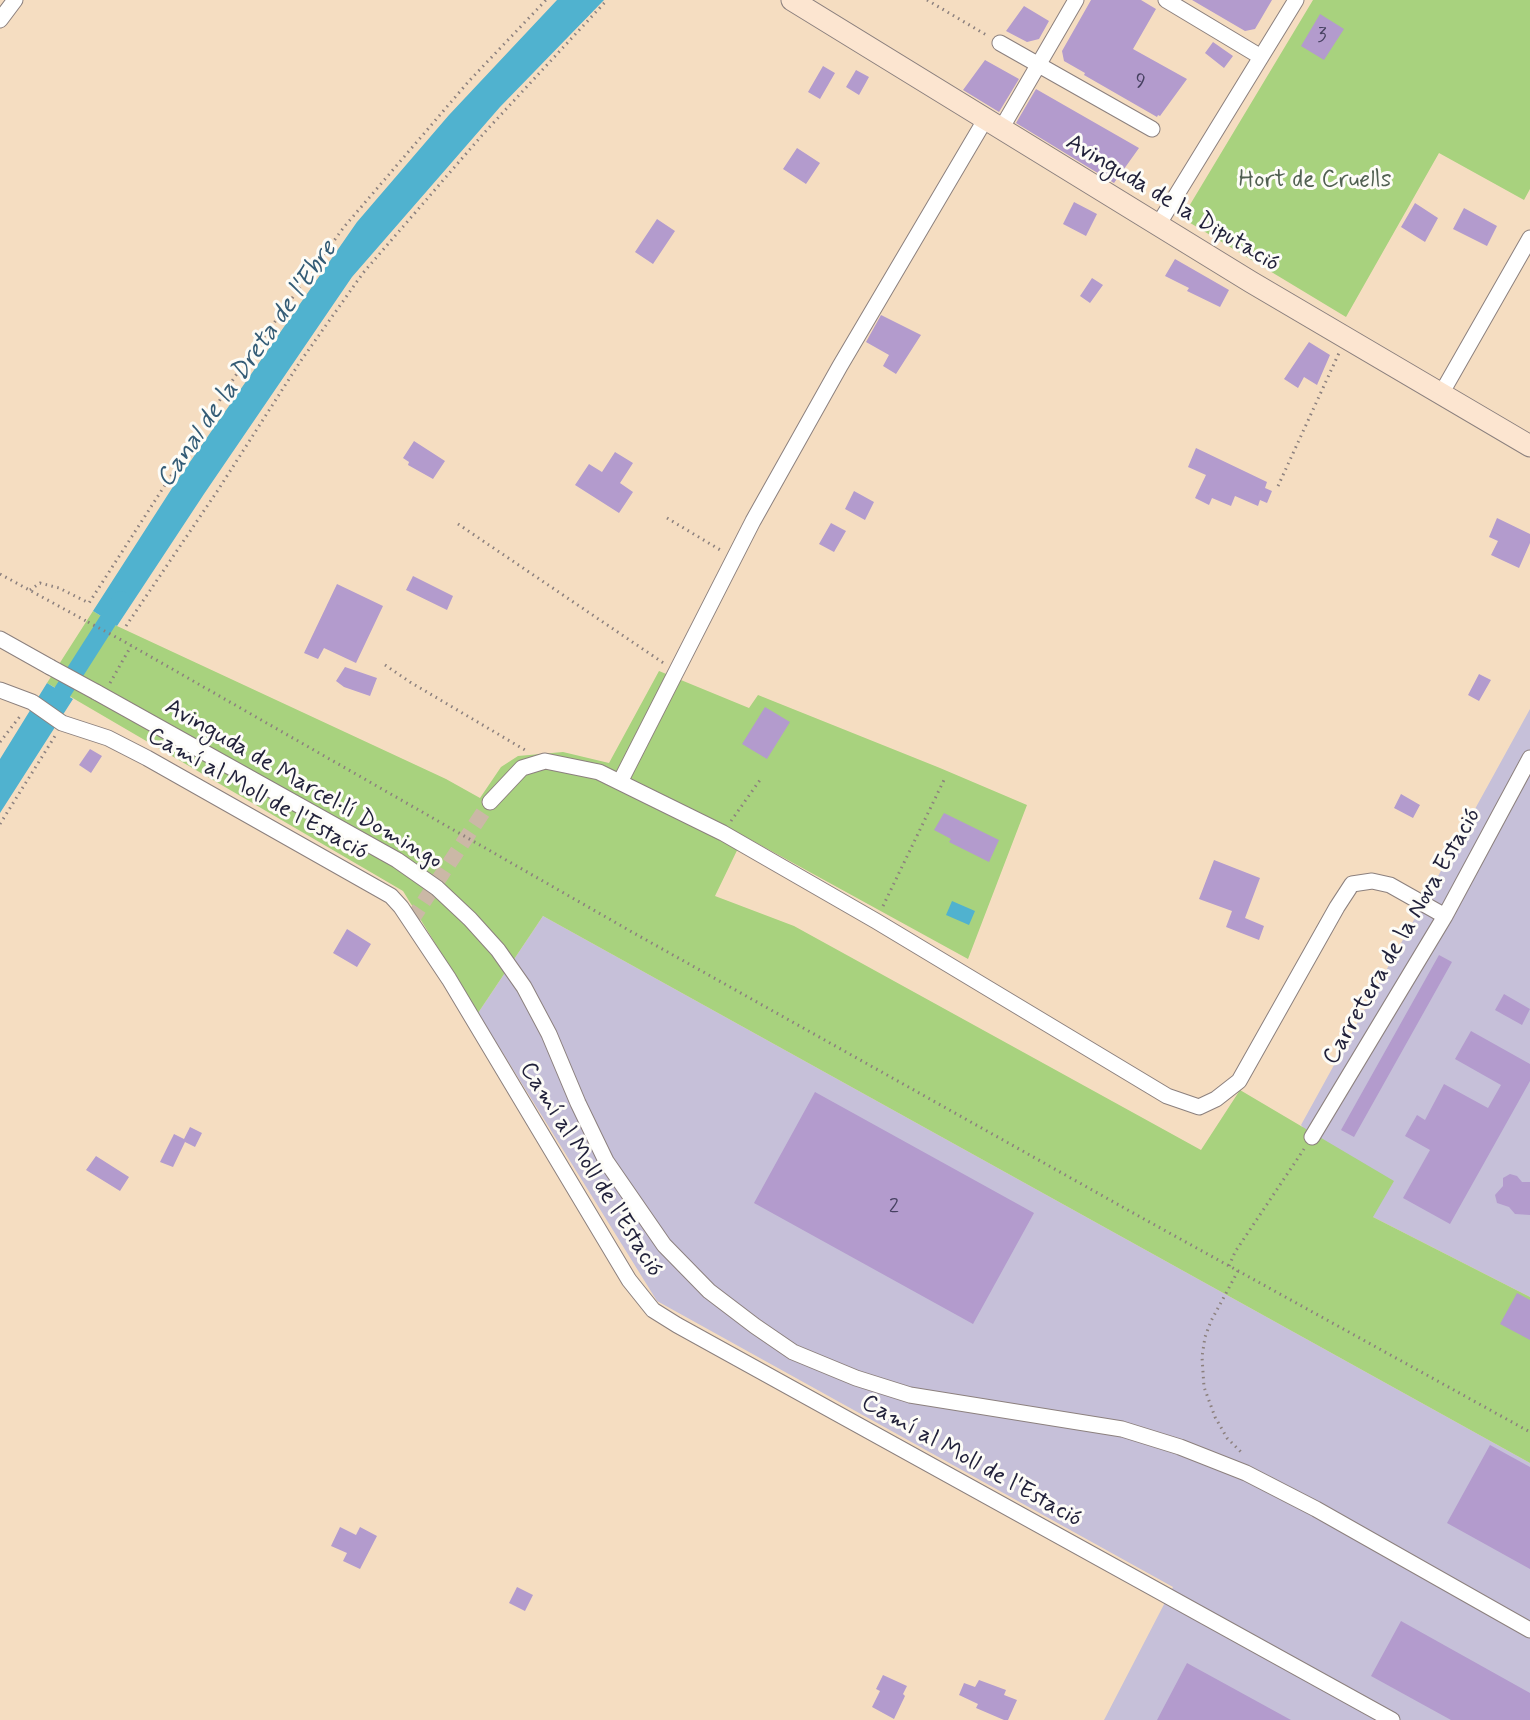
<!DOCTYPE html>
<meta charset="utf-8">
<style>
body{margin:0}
canvas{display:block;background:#f5ddc1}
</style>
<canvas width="1530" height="1720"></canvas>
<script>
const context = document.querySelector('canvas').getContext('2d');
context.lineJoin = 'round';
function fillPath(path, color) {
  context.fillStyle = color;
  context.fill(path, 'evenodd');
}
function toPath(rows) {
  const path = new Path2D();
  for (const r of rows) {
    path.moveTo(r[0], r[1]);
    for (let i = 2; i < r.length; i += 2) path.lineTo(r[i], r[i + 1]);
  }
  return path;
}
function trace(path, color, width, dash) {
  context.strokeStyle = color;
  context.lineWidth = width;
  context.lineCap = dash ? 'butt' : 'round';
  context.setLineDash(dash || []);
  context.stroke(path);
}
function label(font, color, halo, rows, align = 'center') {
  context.font = font + ' Mynerve,sans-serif';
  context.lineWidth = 6;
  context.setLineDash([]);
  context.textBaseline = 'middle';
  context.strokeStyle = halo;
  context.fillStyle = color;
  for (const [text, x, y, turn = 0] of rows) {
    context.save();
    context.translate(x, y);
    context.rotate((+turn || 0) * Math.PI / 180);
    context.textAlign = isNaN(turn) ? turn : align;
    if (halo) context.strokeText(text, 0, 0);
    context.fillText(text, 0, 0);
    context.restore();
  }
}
fillPath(toPath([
 [1530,709,1530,1297,1373,1217,1301,1125],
 [543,916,1530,1463,1530,1720,1104,1720,1173,1587,657,1301,478,1013]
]), '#c6c0d9');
fillPath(toPath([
 [1313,0,1530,0,1530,189,1524,200,1439,153,1346,317,1182,218],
 [93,611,117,626,446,779,480,798,501,767,518,756,563,752,609,763,659,671,749,708,758,695,940,768,1027,805,968,959,744,836,715,896,794,926,1201,1150,1240,1090,1394,1181,1373,1217,1530,1297,1530,1463,543,916,478,1013,403,891,47,683]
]), '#a8d27e');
fillPath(toPath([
 [557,0,604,0,500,107,352,277,204,494,117,626,93,611,176,482,357,222,449,115],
 [47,683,73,699,0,813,0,759],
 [952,901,975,911,969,925,946,915]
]), '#50b2cf');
trace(toPath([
 [49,713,121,600]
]), '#50b2cf', 18);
fillPath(toPath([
 [1091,0,1141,0,1156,9,1133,49,1187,79,1160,116,1158,115,1157,117,1084,75,1085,73,1064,61,1062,51],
 [1192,0,1272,0,1255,29,1245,31],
 [1024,6,1049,21,1039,39,1027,42,1006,31],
 [1320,14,1344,29,1324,60,1301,46],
 [1213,42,1233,56,1224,68,1205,53],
 [985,60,1019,79,999,112,963,90],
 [823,66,835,73,820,99,808,92],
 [856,70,869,77,859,95,846,87],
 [1036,89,1139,148,1114,183,1016,123],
 [797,148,820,163,806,184,783,169],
 [1074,202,1097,214,1086,236,1063,224],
 [1415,203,1438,218,1425,242,1401,227],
 [1464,208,1497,226,1487,246,1453,229],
 [657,219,675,231,653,264,635,252],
 [1175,259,1229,290,1220,307,1187,291,1189,288,1165,276],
 [1092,278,1103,285,1090,303,1080,296],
 [881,315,921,335,896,374,883,366,889,355,866,342],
 [1309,342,1330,355,1317,385,1304,377,1298,388,1284,379],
 [414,441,445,461,433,479,408,465,409,462,403,458],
 [1196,448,1267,482,1265,488,1272,491,1267,503,1260,500,1258,506,1235,496,1231,506,1212,498,1209,505,1195,498,1206,475,1188,467],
 [615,452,633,463,620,483,633,492,619,513,575,485,589,464,602,472],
 [854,491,874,502,865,520,845,509],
 [1497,518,1530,534,1530,543,1519,568,1491,555,1498,541,1489,537],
 [831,523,846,531,834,552,819,544],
 [413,576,453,596,447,610,406,590],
 [337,584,383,606,356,663,324,648,318,659,304,653],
 [345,667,377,678,370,696,344,687,336,681],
 [1479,674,1491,680,1479,701,1468,695],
 [765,707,790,722,767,759,742,744],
 [90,749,102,756,91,773,79,765],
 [1401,794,1420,805,1413,818,1394,808],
 [944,813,999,840,989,862,949,842,951,839,934,830],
 [1214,860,1260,878,1245,918,1264,926,1259,940,1226,927,1232,911,1199,899],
 [347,929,371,944,357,967,333,953],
 [1439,955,1452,962,1354,1137,1341,1130],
 [1504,994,1530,1009,1522,1025,1495,1010],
 [1471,1031,1530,1064,1530,1081,1450,1224,1403,1198,1430,1150,1405,1136,1417,1115,1425,1120,1444,1084,1488,1108,1501,1085,1455,1059],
 [815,1092,1034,1213,973,1324,754,1203],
 [190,1127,202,1133,195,1147,185,1142,173,1167,160,1162,174,1134,184,1139],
 [96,1156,129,1177,120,1191,86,1170],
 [1510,1174,1517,1176,1522,1182,1530,1182,1530,1215,1515,1214,1509,1207,1497,1203,1495,1195,1503,1186,1503,1178],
 [1517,1293,1530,1300,1530,1340,1500,1324],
 [1490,1445,1530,1467,1530,1569,1447,1523],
 [340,1527,356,1535,360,1527,377,1536,360,1569,343,1561,347,1553,331,1546],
 [517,1587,533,1595,525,1611,509,1603],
 [1401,1621,1530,1693,1530,1720,1451,1720,1371,1676],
 [1187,1663,1291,1720,1157,1720],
 [883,1675,907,1686,903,1694,905,1696,894,1719,872,1707,880,1691,876,1689],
 [979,1680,1006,1690,1004,1695,1017,1700,1008,1720,1004,1720,976,1708,978,1704,959,1695,964,1683,975,1687]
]), '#b39bcd');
trace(toPath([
 [411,921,490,802]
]), '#cbb8a6', 15, [15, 8]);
const street = toPath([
 [1166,0,1261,57],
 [0,20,15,0],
 [1000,43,1152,129],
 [1001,129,1076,0],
 [1158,225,1296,0],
 [1441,394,1530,238],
 [0,639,50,667],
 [0,690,32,702,62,723,108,738,147,758,391,896,401,907,449,979,629,1280,653,1310,677,1325,1392,1720],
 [96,692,397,860,437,888,470,919,498,950,524,987,549,1034,578,1103,606,1161,664,1245,709,1291,755,1326,793,1352,856,1378,910,1395,1122,1429,1180,1447,1246,1473,1316,1509,1530,1630],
 [620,782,753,521,840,366,985,120],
 [490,802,522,768,545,761,599,772,723,833,876,921,1167,1096,1199,1107,1216,1099,1239,1081,1337,907,1352,884,1372,881,1390,885,1445,916],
 [1312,1137,1445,916,1530,758]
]);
const secondary = toPath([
 [792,0,1251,282,1530,446]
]);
trace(street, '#8c807e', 17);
trace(secondary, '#8c807e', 23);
trace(toPath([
 [927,0,988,36],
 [1278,486,1339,353],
 [667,518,722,551],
 [458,524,665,664],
 [0,574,88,622],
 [30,590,40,583,59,588,89,603,236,375,344,227,469,81,546,0],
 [126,626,218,490,300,362,363,273,484,133,607,0],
 [125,642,632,932,1135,1214,1530,1432],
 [385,665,410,682,525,750],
 [110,683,131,646],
 [0,742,21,715],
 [731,821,760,780],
 [0,824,55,736],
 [883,906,944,780],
 [1229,1266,1235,1252,1304,1149],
 [1238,1271,1211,1321,1205,1337,1202,1357,1204,1387,1215,1417,1227,1438,1242,1453]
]), '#8c807e', 3, [1.5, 4.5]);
trace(street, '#fff', 15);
trace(secondary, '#fce5d0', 21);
const streetBridge = toPath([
 [50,667,96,692]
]);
trace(streetBridge, '#8c807e', 17, []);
trace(toPath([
 [88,622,125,642]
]), '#8c807e', 3, [1.5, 4.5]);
trace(streetBridge, '#fff', 15);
label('21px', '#464060', null, [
 ["3",1322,37],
 ["9",1141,83],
 ["2",894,1208]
]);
label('24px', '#516052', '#fdfcf7', [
 ["Hort de Cruells",1315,181]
]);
label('24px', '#22223b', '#fdfcf7', [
 ["Avinguda de la Diputació",1172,204,31],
 ["Avinguda de Marcel·lí Domingo",303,785,30],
 ["Camí al Moll de l'Estació",257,795,29],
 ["Carretera de la Nova Estació",1403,937,-60],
 ["Camí al Moll de l'Estació",590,1170,58],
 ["Camí al Moll de l'Estació",971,1462,29]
]);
label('italic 26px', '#345c76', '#fdfcf7', [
 ["Canal de la Dreta de l'Ebre",248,365,-55]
]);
</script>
